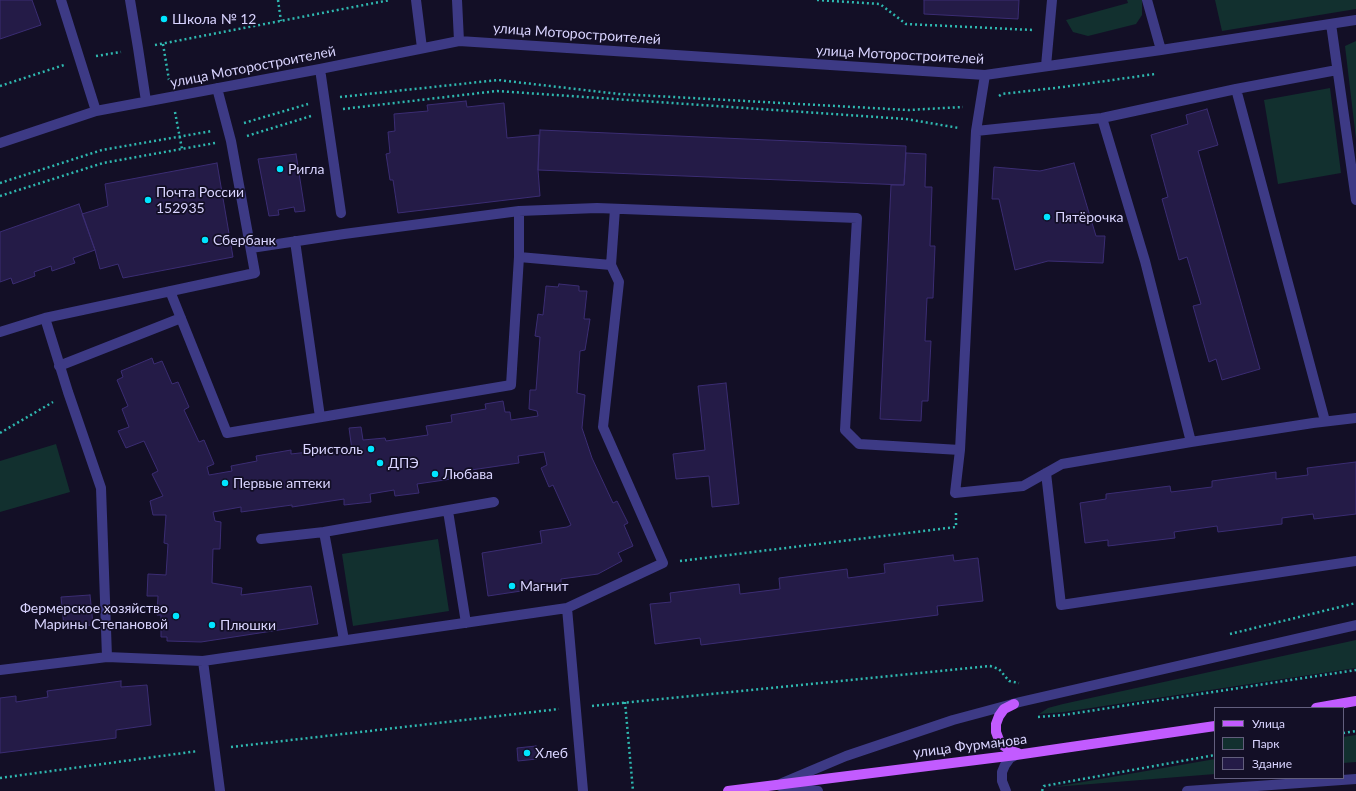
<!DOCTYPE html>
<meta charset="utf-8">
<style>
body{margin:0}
#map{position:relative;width:1356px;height:791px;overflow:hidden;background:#130f26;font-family:Lato,sans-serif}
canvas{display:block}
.legend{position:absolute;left:1214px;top:707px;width:130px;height:72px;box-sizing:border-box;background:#130f26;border:1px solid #625e7d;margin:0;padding:5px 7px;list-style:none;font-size:12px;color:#d9d4ff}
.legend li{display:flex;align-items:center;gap:8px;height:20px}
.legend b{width:20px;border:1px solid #625e7d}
</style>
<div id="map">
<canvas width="1356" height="791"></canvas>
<ul class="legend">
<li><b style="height:5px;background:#c25bff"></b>Улица</li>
<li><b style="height:11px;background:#12302f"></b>Парк</li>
<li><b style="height:11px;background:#241b47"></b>Здание</li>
</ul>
</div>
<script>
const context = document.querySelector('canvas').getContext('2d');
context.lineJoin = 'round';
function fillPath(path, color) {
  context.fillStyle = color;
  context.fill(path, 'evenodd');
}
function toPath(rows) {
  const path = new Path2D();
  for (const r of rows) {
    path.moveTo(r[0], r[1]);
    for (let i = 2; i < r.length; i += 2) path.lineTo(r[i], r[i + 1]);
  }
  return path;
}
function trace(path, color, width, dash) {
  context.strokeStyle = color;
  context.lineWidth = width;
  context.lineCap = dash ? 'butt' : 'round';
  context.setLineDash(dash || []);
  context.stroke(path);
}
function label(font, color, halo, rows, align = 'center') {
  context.font = font + ' Lato,sans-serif';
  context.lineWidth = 3.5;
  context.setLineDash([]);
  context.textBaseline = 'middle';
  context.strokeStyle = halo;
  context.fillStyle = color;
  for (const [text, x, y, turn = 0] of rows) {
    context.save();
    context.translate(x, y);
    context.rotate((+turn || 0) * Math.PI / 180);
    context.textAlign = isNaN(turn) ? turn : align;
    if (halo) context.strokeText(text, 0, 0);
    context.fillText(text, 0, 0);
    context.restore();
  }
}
fillPath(toPath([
 [1127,0,1142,0,1142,15,1136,24,1088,36,1073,32,1066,20,1128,3],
 [1215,0,1356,0,1356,9,1222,31],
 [1356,41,1356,139,1345,46],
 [1330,88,1341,173,1278,184,1264,100],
 [56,444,70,492,0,512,0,461],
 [438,539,449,611,353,626,342,554],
 [1356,640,1356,668,1064,712,1039,714,1048,708,1063,704],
 [1356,735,1356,762,1343,763,1343,737],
 [1215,759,1215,774,1054,787]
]), '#12302f');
const building = toPath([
 [0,0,32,0,41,25,0,39,0,0],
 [924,0,1019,0,1018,19,924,14,924,0],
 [466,101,467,107,504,103,507,138,539,135,538,170,540,196,398,213,393,180,390,180,386,154,390,153,388,132,395,131,394,114,428,111,427,105,466,101],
 [1207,109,1218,145,1198,151,1260,369,1222,380,1216,359,1209,362,1193,306,1201,304,1187,257,1179,260,1162,199,1168,197,1151,135,1188,124,1186,115,1207,109],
 [540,130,906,146,904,185,538,170,540,130],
 [906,153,926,154,925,187,932,187,930,246,935,246,933,298,927,298,925,341,931,341,928,401,922,401,921,421,880,419,891,185,904,185,906,153],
 [296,154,305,211,295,212,294,207,278,210,279,215,269,216,258,159,296,154],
 [217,163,233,257,123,278,118,264,100,269,95,250,82,214,108,206,105,184,217,163],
 [1074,163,1096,236,1105,236,1103,263,1048,261,1015,270,999,199,992,199,994,167,1040,171,1074,163],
 [79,204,95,250,73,258,75,263,52,271,51,266,34,272,35,276,13,284,11,278,0,282,0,232,79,204],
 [559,284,579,286,579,291,587,291,584,319,590,319,585,350,580,351,577,393,585,395,582,428,592,458,613,503,617,501,628,523,624,525,633,546,618,553,622,561,598,574,561,579,561,585,488,596,482,553,542,543,540,531,567,527,571,525,553,485,549,487,541,468,547,465,544,452,518,456,519,463,471,470,472,476,417,484,419,493,395,496,394,490,370,494,371,502,344,505,344,499,292,507,292,505,241,512,241,507,213,512,215,521,221,522,220,549,213,549,212,583,242,588,241,595,311,586,318,624,201,642,167,641,167,637,161,637,161,615,157,615,158,596,147,596,148,574,166,575,168,544,164,543,166,515,153,515,150,501,163,496,152,474,158,471,144,441,126,448,118,431,129,427,122,409,128,406,117,380,123,377,121,371,152,358,154,364,162,361,172,384,178,382,189,407,184,410,199,442,204,440,214,464,207,467,209,475,232,471,231,466,257,461,256,456,291,450,291,454,317,451,318,455,352,450,349,428,361,427,363,440,385,438,386,441,428,435,426,426,452,422,451,415,486,409,485,404,503,401,505,412,510,412,511,420,538,416,537,411,529,409,530,390,536,390,540,337,535,336,538,314,543,315,546,286,558,287,559,284],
 [726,383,739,504,712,507,709,476,676,479,673,454,705,450,698,386,726,383],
 [1356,462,1356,514,1314,519,1313,514,1282,518,1282,524,1218,532,1217,526,1174,532,1175,538,1108,546,1108,540,1085,543,1080,503,1106,499,1106,494,1170,486,1171,492,1212,487,1212,481,1276,472,1276,479,1308,475,1307,468,1356,462],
 [953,555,954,561,978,558,983,601,937,606,938,615,701,645,700,638,655,644,650,604,671,602,670,593,739,584,740,594,780,589,779,578,847,569,848,578,885,573,884,564,953,555],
 [90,595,93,625,64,627,61,597,90,595],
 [121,681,121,687,147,685,151,725,116,730,116,738,0,753,0,698,16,696,16,702,48,697,47,691,121,681],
 [536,746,537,759,518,761,517,748,536,746]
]);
fillPath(building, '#241b47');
trace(building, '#3b2d73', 1);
trace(toPath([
 [278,0,281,21],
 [817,0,880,4,906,24,1033,30],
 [163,44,169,80],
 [155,45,390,0],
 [96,56,121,52],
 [0,86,64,65],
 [999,96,1002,94,1063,87,1155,74],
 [340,97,498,80,619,94,908,110,963,107],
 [343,109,497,91,906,119,959,128],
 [175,112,182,149],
 [244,123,308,104],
 [247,136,311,116],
 [0,183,102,150,212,131],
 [0,196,103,163,215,143],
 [0,433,53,402],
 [680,561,956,527,956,510],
 [1230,634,1356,603],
 [625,702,633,791],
 [592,706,990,666,999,669,1009,681,1019,683],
 [1038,717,1063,715,1356,670],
 [1343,733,1356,731],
 [231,747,559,709],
 [0,778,198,751],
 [1042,791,1044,786,1215,755]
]), '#2fb8b0', 2.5, [2, 3]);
trace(toPath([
 [61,0,96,111],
 [130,0,138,48,146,101],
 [416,0,422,48],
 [457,0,459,41],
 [1147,0,1161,50],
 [1331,24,1356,200],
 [1046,66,1052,0],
 [320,69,341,213],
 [985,75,976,131,960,450,955,493,1023,486,1062,464,1191,442,1313,423,1356,418],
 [1236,89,1325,421],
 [1102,118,1145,261,1191,442],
 [976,131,1102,118,1236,89,1337,70],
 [0,143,96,111,320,69,459,41,985,75,1161,50,1356,20],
 [295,241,320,417],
 [251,248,344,234,519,211,597,208,857,218,845,430,859,444,960,450],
 [611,265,615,209],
 [170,291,227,433,511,385,519,257,519,211],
 [45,318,68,392,101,488,107,657],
 [0,332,45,318,255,273,231,141,217,88],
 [59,366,181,318],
 [1046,473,1061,605,1356,561],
 [448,511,466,623],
 [324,532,344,640],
 [261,539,324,532,494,502],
 [567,608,583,791],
 [203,661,220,791],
 [0,670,107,657,203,661,567,608,663,563,603,427,619,282,611,265,519,257],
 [782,783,846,756,953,720,1020,702,1356,625],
 [780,786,818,791],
 [1006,791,1002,781,1002,772,1005,765,1010,758,1016,755],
 [1187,791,1356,779]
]), '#3d3a85', 10);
trace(toPath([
 [1014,704,1004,709,999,716,996,724,996,732,999,740,1004,746,1011,751,1018,753],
 [1316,708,1356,701],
 [728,791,1016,755,1215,726]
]), '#c25bff', 10);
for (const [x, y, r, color] of [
 [164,19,4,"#00e5ff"],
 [280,169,4,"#00e5ff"],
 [148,200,4,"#00e5ff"],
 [1047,217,4,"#00e5ff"],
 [205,240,4,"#00e5ff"],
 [371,449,4,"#00e5ff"],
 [380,463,4,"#00e5ff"],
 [435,474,4,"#00e5ff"],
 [225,483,4,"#00e5ff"],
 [512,586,4,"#00e5ff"],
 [176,616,4,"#00e5ff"],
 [212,625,4,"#00e5ff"],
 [527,753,4,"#00e5ff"]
]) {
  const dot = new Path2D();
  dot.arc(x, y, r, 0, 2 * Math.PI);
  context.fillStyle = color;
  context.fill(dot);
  trace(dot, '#130f26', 1.5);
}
label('14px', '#d9d4ff', '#130f26', [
 ["Школа № 12",172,19],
 ["Ригла",288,169],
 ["Почта России",156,192],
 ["152935",156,208],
 ["Пятёрочка",1055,217],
 ["Сбербанк",213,240],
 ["Бристоль",363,449,"right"],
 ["ДПЭ",388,463],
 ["Любава",443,474],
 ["Первые аптеки",233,483],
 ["Магнит",520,586],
 ["Фермерское хозяйство",168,608,"right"],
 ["Марины Степановой",168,624,"right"],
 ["Плюшки",220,625],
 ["Хлеб",535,753]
], 'left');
label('14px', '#d9d4ff', '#130f26', [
 ["улица Моторостроителей",577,34,4],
 ["улица Моторостроителей",900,55,3],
 ["улица Моторостроителей",253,67,-11],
 ["улица Фурманова",970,746,-7]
]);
</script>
